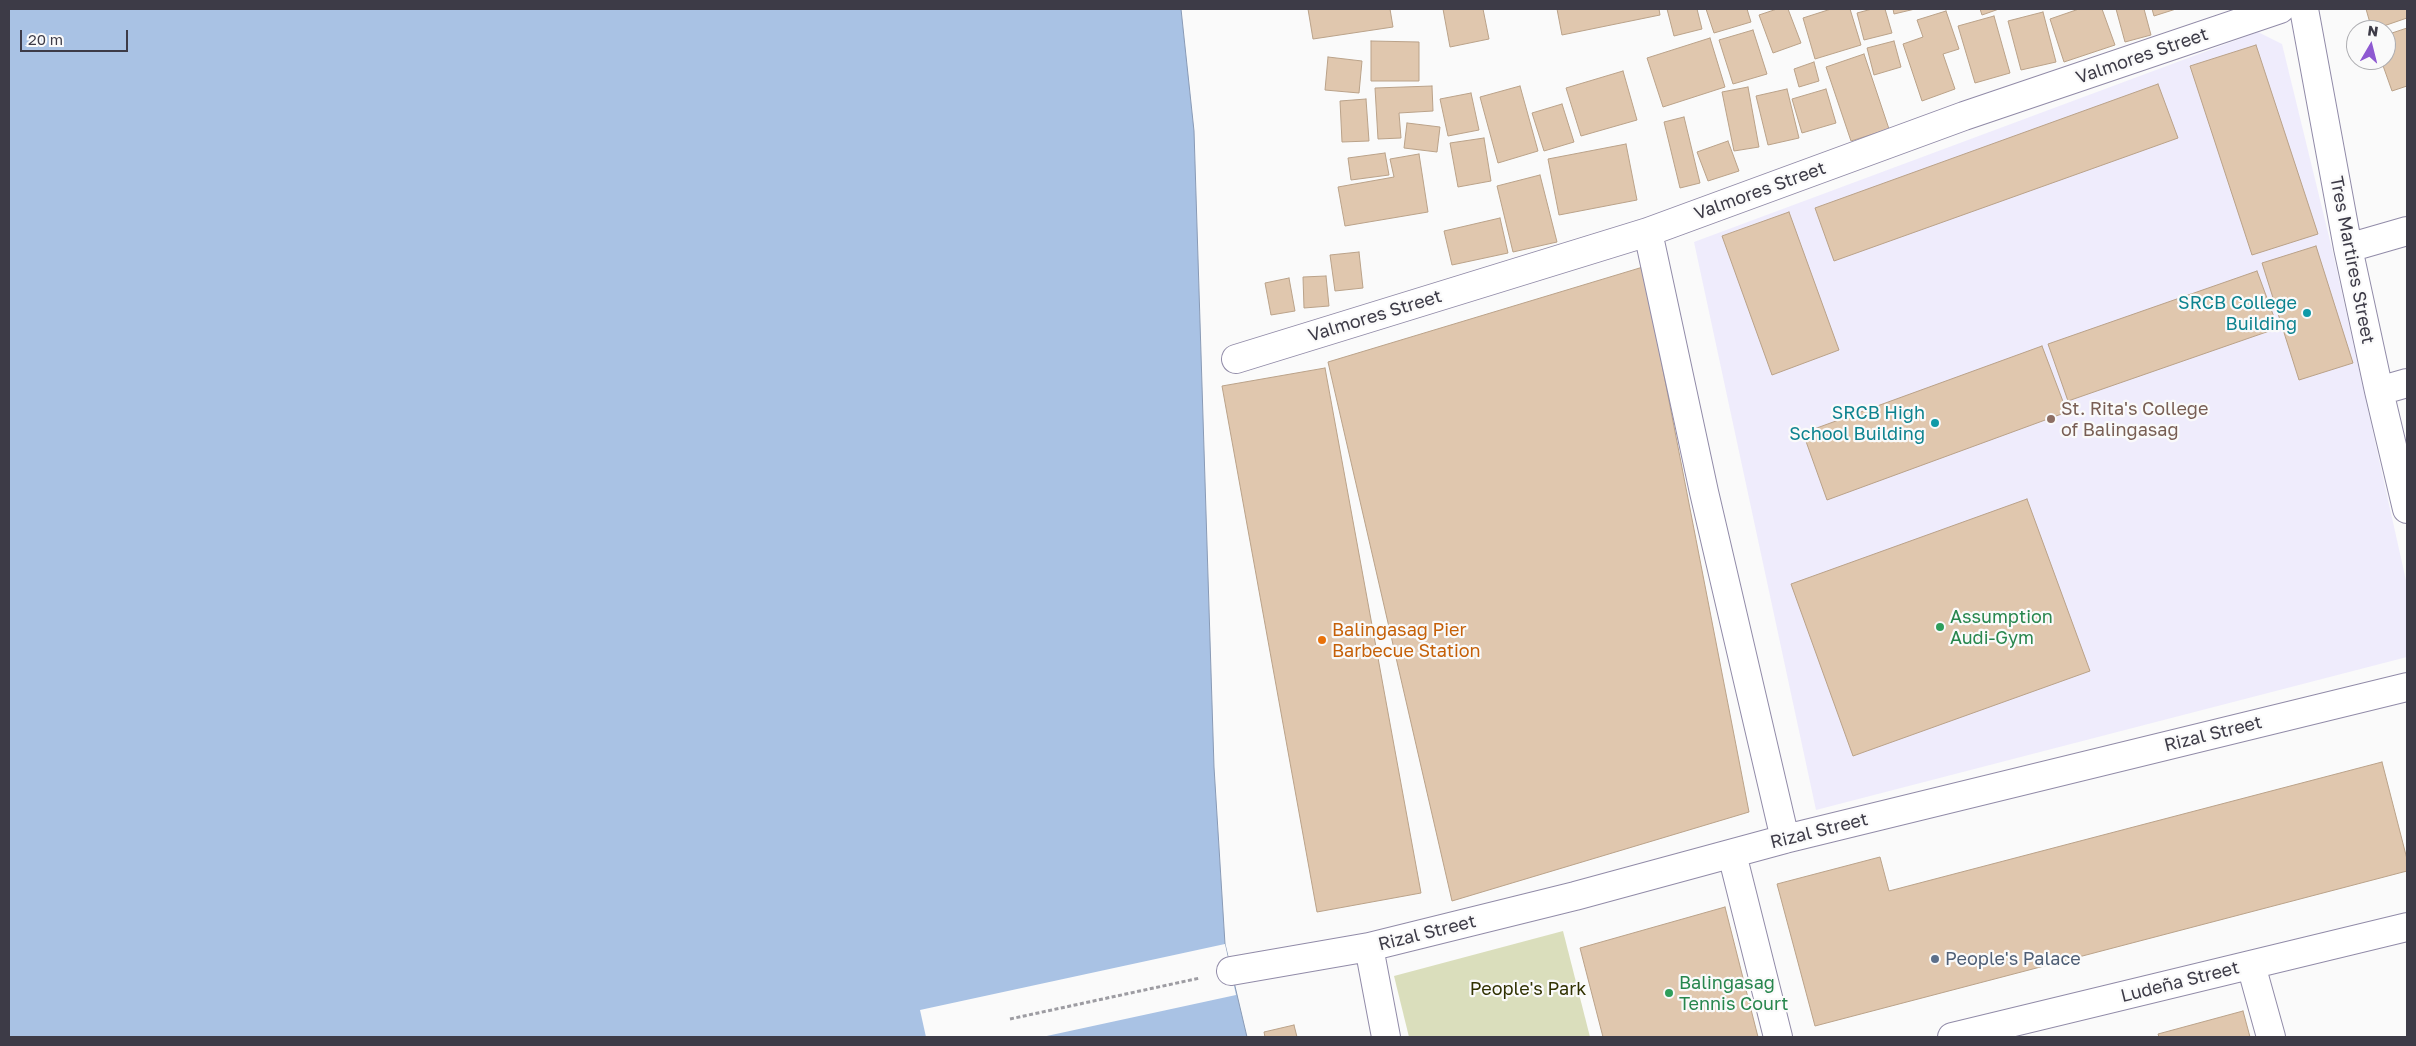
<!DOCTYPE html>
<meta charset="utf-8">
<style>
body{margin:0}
#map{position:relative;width:2416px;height:1046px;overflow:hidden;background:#fafafa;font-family:"Golos Text",sans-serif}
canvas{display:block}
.frame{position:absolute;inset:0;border:10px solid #3d3b47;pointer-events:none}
.north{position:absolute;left:2346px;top:20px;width:50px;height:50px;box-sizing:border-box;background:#fafafa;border:1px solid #aeaeb2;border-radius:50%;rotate:8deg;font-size:14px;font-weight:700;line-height:20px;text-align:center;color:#3d3b47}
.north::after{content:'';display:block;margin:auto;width:18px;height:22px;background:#8e59d1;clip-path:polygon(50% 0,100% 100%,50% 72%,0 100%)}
.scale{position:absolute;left:20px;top:30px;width:108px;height:22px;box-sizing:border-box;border:2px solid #3d3b47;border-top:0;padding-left:6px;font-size:15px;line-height:18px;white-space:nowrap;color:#3d3b47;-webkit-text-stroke:4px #fafafa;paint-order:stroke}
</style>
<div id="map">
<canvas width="2416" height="1046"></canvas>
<div class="frame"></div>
<div class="north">N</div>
<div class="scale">20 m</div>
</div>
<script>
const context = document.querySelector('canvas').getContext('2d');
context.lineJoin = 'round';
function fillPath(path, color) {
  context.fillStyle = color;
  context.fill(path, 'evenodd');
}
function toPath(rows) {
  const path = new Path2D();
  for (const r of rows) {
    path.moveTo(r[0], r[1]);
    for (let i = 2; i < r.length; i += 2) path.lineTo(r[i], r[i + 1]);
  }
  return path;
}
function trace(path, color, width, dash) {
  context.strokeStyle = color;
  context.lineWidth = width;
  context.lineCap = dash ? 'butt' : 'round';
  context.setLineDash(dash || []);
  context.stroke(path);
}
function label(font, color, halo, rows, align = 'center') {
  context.font = font + ' "Golos Text",sans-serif';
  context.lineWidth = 4.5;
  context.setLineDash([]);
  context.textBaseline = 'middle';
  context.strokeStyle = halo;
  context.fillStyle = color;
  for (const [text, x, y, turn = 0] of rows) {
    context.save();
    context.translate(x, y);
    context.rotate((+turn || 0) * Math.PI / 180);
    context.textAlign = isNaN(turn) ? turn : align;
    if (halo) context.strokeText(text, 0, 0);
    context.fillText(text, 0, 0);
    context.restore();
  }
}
fillPath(toPath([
 [2258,32,2282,44,2333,253,2407,585,2407,657,1816,810,1694,242]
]), '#efecfc');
fillPath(toPath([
 [1563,931,1590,1037,1409,1037,1394,976]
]), '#dadebc');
const water = toPath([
 [9,9,1181,9,1194,131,1214,767,1225,944,1247,1037,9,1037,9,9]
]);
fillPath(water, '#a9c2e4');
trace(water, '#899ab5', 1);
fillPath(toPath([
 [1225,944,1236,995,1042,1037,926,1037,920,1010]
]), '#fafafa');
const building = toPath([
 [1308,9,1390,9,1393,27,1313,39,1308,9],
 [1443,9,1483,9,1489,39,1450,47,1443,9],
 [1557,9,1659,9,1660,15,1562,35,1557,9],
 [1667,9,1697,9,1702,29,1674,36,1667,9],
 [1706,9,1747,9,1751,22,1714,33,1706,9],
 [1777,9,1788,9,1801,43,1773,53,1759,15,1777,9],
 [1831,9,1850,9,1861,45,1815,59,1803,18,1831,9],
 [1872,9,1885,9,1892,33,1864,40,1857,13,1872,9],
 [1893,9,1915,9,1894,14,1893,9],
 [1980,9,1999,9,1982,15,1980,9],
 [2079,9,2102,9,2115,45,2064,62,2050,19,2079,9],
 [2116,9,2144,9,2151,35,2125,42,2116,9],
 [2152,9,2176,9,2154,16,2152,9],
 [2366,9,2407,9,2407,18,2372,30,2366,9],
 [1946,11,1959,49,1943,54,1955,89,1922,101,1903,44,1923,37,1917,20,1946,11],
 [2043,12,2056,62,2021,70,2008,21,2043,12],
 [1994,16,2010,73,1975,83,1958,26,1994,16],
 [2407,28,2407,86,2392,91,2381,60,2386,60,2386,35,2407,28],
 [1753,30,1767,74,1733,84,1719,40,1753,30],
 [1710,38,1725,87,1663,107,1647,58,1710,38],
 [1371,41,1419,42,1419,81,1371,81,1371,41],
 [1894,41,1901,67,1874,75,1867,48,1894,41],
 [2256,45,2318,234,2252,255,2190,66,2256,45],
 [1864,54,1889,129,1851,141,1826,67,1864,54],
 [1328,57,1362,61,1359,93,1325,90,1328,57],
 [1814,62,1819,81,1799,87,1794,69,1814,62],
 [1623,71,1637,120,1581,136,1566,88,1623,71],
 [2158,84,2178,138,1834,261,1815,208,2158,84],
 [1432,86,1433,111,1399,113,1401,138,1378,139,1375,88,1432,86],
 [1520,86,1538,151,1498,163,1480,97,1520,86],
 [1748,87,1759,147,1734,151,1722,92,1748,87],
 [1787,89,1799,138,1768,145,1756,96,1787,89],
 [1826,89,1836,123,1802,133,1792,99,1826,89],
 [1471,93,1479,130,1448,136,1440,99,1471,93],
 [1366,99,1369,141,1342,142,1340,101,1366,99],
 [1562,104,1574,142,1544,151,1532,113,1562,104],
 [1684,117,1700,183,1680,188,1664,122,1684,117],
 [1407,123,1440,127,1437,152,1404,148,1407,123],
 [1484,138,1491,181,1458,187,1450,143,1484,138],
 [1728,141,1739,171,1708,181,1697,152,1728,141],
 [1626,144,1637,200,1559,215,1548,159,1626,144],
 [1385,153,1389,175,1351,180,1348,158,1385,153],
 [1419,154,1428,212,1345,226,1338,187,1394,177,1390,159,1419,154],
 [1540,175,1557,242,1513,252,1497,186,1540,175],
 [1789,212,1839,350,1772,375,1722,236,1789,212],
 [1500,218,1508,253,1452,265,1444,231,1500,218],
 [2316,246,2353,363,2299,380,2262,263,2316,246],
 [1359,252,1363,288,1335,291,1330,255,1359,252],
 [1643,267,1749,812,1452,901,1328,362,1643,267],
 [2257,271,2278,328,2068,401,2048,344,2257,271],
 [1326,276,1329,306,1304,308,1303,277,1326,276],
 [1289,278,1295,311,1271,315,1265,283,1289,278],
 [2042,346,2067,412,1827,500,1803,433,2042,346],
 [1325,368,1421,893,1317,912,1222,386,1325,368],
 [2027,499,2090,671,1853,756,1791,584,2027,499],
 [2382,762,2407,859,2407,871,1815,1026,1777,884,1880,857,1889,891,2382,762],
 [1725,907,1758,1037,1603,1037,1580,948,1725,907],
 [2243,1011,2250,1037,2159,1037,2158,1034,2243,1011],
 [1294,1025,1297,1037,1265,1037,1264,1032,1294,1025]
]);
fillPath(building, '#e0c7ae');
trace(building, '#baa289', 1);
const minor = toPath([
 [2304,9,2348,248,2379,391,2407,509],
 [1648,232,1704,492,1785,839],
 [2348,248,2407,231],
 [1236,359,1648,232,1964,116,2280,9],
 [2379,391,2407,383],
 [1732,854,1778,1037],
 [1369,947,1386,1037],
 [2251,965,2271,1037],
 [1231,971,1369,947,1575,896,1785,839,2407,687],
 [1952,1037,2407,927]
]);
trace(minor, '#918ba8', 30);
trace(toPath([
 [1010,1019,1200,978]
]), '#9d9ca2', 3, [4, 2.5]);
trace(minor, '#fff', 28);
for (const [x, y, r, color] of [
 [2307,313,5,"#0f9aa8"],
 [2051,419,5,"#8d6e63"],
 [1935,423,5,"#0f9aa8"],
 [1940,627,5,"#2e9e5b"],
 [1322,640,5,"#e8710a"],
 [1935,959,5,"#5c6f8a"],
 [1669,993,5,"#2e9e5b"]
]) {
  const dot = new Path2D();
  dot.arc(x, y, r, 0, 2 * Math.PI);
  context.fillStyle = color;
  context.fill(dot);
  trace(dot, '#fafafa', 2);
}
label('18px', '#3d3b47', '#fafafa', [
 ["Valmores Street",2142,56,-19],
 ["Valmores Street",1760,191,-20],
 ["Tres Martires Street",2352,260,79],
 ["Valmores Street",1375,316,-17],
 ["Rizal Street",2213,734,-14],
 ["Rizal Street",1819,831,-14],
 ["Rizal Street",1427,933,-14],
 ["Ludeña Street",2180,982,-14]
]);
label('18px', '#0d838f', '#fafafa', [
 ["SRCB College",2297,303],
 ["Building",2297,324],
 ["SRCB High",1925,413],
 ["School Building",1925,434]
], 'right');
label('18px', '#785e54', '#fafafa', [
 ["St. Rita's College",2061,409],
 ["of Balingasag",2061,430]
], 'left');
label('18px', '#27864d', '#fafafa', [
 ["Assumption",1950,617],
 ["Audi-Gym",1950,638],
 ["Balingasag",1679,983],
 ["Tennis Court",1679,1004]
], 'left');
label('18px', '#c56008', '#fafafa', [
 ["Balingasag Pier",1332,630],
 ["Barbecue Station",1332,651]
], 'left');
label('18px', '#4e5e75', '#fafafa', [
 ["People's Palace",1945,959]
], 'left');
label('18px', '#303100', '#fafafa', [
 ["People's Park",1528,989]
]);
</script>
